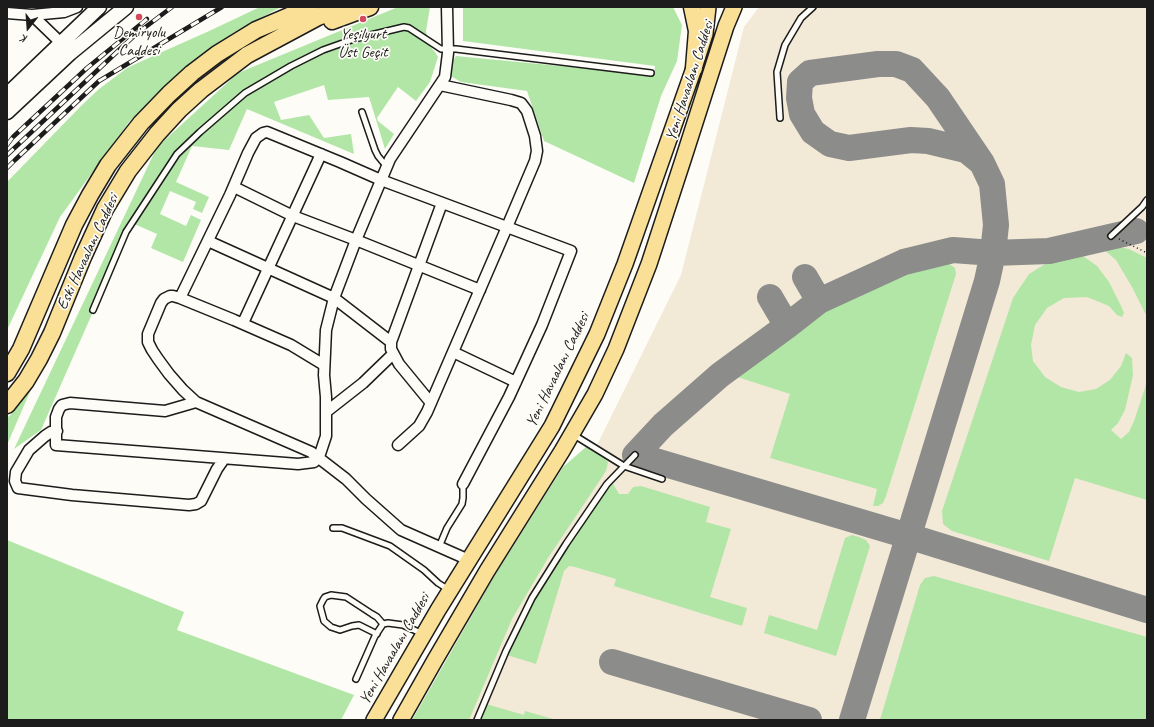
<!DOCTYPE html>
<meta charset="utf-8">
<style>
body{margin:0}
#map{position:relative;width:1154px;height:727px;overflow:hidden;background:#fdfcf7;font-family:Caveat,sans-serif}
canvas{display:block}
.frame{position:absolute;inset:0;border:8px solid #1c1c1c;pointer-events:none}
.north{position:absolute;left:8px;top:8px;width:40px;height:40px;-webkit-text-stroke:3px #fdfcf7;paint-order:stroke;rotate:197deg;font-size:11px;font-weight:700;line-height:16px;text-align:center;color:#1c1c1c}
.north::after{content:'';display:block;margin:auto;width:14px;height:18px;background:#1c1c1c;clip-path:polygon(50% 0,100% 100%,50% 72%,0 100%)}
</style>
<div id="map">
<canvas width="1154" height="727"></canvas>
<div class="frame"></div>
<div class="north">K</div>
</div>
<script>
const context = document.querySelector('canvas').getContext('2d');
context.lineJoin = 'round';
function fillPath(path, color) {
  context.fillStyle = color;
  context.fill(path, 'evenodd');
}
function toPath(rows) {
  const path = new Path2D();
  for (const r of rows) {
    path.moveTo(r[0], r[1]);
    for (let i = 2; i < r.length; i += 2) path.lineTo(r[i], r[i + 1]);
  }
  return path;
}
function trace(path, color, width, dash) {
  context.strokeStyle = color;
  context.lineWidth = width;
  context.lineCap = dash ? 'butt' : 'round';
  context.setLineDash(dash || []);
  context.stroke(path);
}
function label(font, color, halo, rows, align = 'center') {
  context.font = font + ' Caveat,sans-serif';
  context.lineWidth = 3.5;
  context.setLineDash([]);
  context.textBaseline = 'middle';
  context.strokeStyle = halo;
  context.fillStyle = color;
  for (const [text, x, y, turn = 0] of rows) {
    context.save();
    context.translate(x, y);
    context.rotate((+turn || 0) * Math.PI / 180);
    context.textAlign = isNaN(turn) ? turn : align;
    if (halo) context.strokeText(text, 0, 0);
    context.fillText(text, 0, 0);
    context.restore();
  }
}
fillPath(toPath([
 [759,7,1147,7,1147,720,457,720,558,524,681,275,744,27]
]), '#f2e9d7');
fillPath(toPath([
 [260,7,281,7,233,33,203,55,156,94,129,122,60,217,7,330,7,182,82,105,99,89,127,68,153,56,207,32],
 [398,7,430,7,426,31,429,45,435,52,438,57,430,82,416,101,398,87,377,118,378,121,394,134,385,149,369,97,328,100,324,85,274,102,281,120,309,115,324,138,351,134,354,154,247,109,229,150,192,146,176,182,209,197,202,213,193,209,196,202,170,191,160,214,186,226,191,215,201,220,183,262,151,248,157,234,132,223,41,430,14,449,157,147,238,73],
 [463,7,673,7,682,25,677,61,661,96,634,183,544,141,527,91,461,82,449,75,449,66,456,56,654,75,655,66,463,41],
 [1096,243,1129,249,1147,258,1147,317,1132,287,1116,260],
 [1058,256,1083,256,1097,266,1109,282,1121,306,1124,313,1122,317,1117,315,1109,306,1087,297,1064,298,1047,308,1035,325,1031,345,1033,361,1045,377,1061,387,1079,392,1096,389,1110,380,1121,366,1126,353,1132,358,1133,375,1125,410,1118,423,1111,430,1121,439,1129,432,1134,421,1145,388,1147,379,1147,500,1075,478,1049,561,952,531,943,524,942,511,1013,298,1029,274],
 [945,261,955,268,956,274,886,496,883,503,878,506,873,506,877,489,770,458,790,394,728,374,810,318,873,285,928,262],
 [35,380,7,445,7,418,12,413],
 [586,447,603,457,608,462,606,471,548,558,512,619,469,720,412,720,495,575,563,467],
 [612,482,619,494,628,494,633,487,641,486,710,507,706,522,731,529,710,597,747,608,742,626,614,586,616,579,575,567,569,566,564,571,536,664,507,655,534,599,567,548],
 [852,535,859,537,866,540,870,546,836,656,764,633,769,615,817,630,845,538],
 [7,540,184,612,177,630,354,695,341,720,7,720],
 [934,576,1147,637,1147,720,880,720,920,585,925,578],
 [486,704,524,715,525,711,557,720,481,720]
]), '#b2e6a7');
trace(toPath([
 [770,297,787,326,720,375,663,425,635,455,908,536,1147,610],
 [819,301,904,262,953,250,993,253,1049,251,1136,231],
 [787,326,819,301,805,277],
 [612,662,809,720],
 [852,720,987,281,993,253,996,225,992,184,982,163,938,98,912,70,896,64,878,64,810,73,800,82,799,98,802,114,813,132,830,144,849,148,911,140,928,141,966,150,982,163]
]), '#8c8c8a', 26);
const service = toPath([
 [362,112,375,150,378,156,387,167],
 [780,118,777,72,785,45,801,18,813,7],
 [1111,236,1142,207,1147,200],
 [93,310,126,232,177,154,200,132,245,93,291,66,323,50,354,39,404,27,409,28,441,49,456,49,651,73],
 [574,435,624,466,662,479],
 [333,528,342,528,390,546,424,570,438,583,449,590],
 [439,547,447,528,462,504,463,498,463,484],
 [377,634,359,625,352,626,340,630,331,627,324,621,320,606,323,600,325,597,331,595,346,597,372,614,377,617,383,624],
 [356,679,375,636,383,624,388,623,403,625,423,634],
 [477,720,506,651,532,598,566,544,607,484,635,455]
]);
const minor = toPath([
 [7,13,32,15,64,12,77,7],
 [32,15,61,43],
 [234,187,293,216,356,240,480,290],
 [208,241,334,298,391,342],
 [180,298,230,195,248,153,256,138,263,133,267,132,340,162,381,180,571,251,542,325,509,397,463,484],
 [243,323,321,154],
 [453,352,516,382],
 [324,365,291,345,234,320,180,298,173,296,170,296,164,299,161,303,148,334,148,342,152,350,158,359,169,374,183,390,196,402,311,452,346,479,366,499,401,530,469,560],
 [196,402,165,411,70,403,62,405,59,409,56,417,56,445,298,464,314,462,319,457,326,436,326,397,324,375,326,330,334,298,356,240,390,159,445,77,448,53,447,7],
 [431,403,399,364,391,349,391,342,442,203],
 [326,412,363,383,393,354],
 [57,431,51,432,45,436,29,450,16,472,15,481,18,488,72,495,189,505,196,504,201,501,217,469,224,459],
 [398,445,419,426,427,412,507,227,535,161,537,151,535,136,527,111,521,103,511,100,440,85]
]);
const secondary = toPath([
 [7,95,99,7],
 [7,112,70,53,126,7]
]);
const primary = toPath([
 [374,720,438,610,552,426,597,334,625,264,694,68,705,34,708,7],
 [401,720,435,660,487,571,562,451,595,394,616,349,649,264,683,160,726,26,734,7]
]);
const trunk = toPath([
 [692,7,697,31,694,68],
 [332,21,370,7],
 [7,373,21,349,74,225,90,195,108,165,141,123,169,94,192,73,217,54,256,30,310,7],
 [7,405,26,381,39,359,52,333,83,257,105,209,128,171,157,134,179,110,201,90,247,55,318,17,343,7]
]);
trace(service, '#1c1c1c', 8);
trace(minor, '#1c1c1c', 13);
trace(secondary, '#1c1c1c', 17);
trace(primary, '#1c1c1c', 18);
trace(trunk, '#1c1c1c', 19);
trace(toPath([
 [1119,239,1147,253]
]), '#1c1c1c', 1.5, [1, 3]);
trace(service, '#fdfcf7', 5);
trace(minor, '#fdfcf7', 10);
trace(secondary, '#fdfcf7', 14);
trace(primary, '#fadf96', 15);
trace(trunk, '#fadf96', 16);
const rail = toPath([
 [7,145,13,137,87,68,147,19],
 [7,155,135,35,172,7],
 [7,168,15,160,99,81,222,7]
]);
trace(rail, '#1c1c1c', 4.5);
trace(rail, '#fdfcf7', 3, [9]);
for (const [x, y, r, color] of [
 [139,17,4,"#d1495b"],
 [363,19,4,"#d1495b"]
]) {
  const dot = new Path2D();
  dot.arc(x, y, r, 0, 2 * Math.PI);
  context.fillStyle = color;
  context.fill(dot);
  trace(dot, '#fdfcf7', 1.5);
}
label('16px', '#1c1c1c', '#fdfcf7', [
 ["Demiryolu",139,33],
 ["Caddesi",139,51],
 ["Yeşilyurt",363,35],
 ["Üst Geçit",363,53]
]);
label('16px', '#1c1c1c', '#fdfcf7', [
 ["Yeni Havaalanı Caddesi",690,81,-72],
 ["Eski Havaalanı Caddesi",88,252,-65],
 ["Yeni Havaalanı Caddesi",558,370,-64],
 ["Yeni Havaalanı Caddesi",395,649,-60]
]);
</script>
